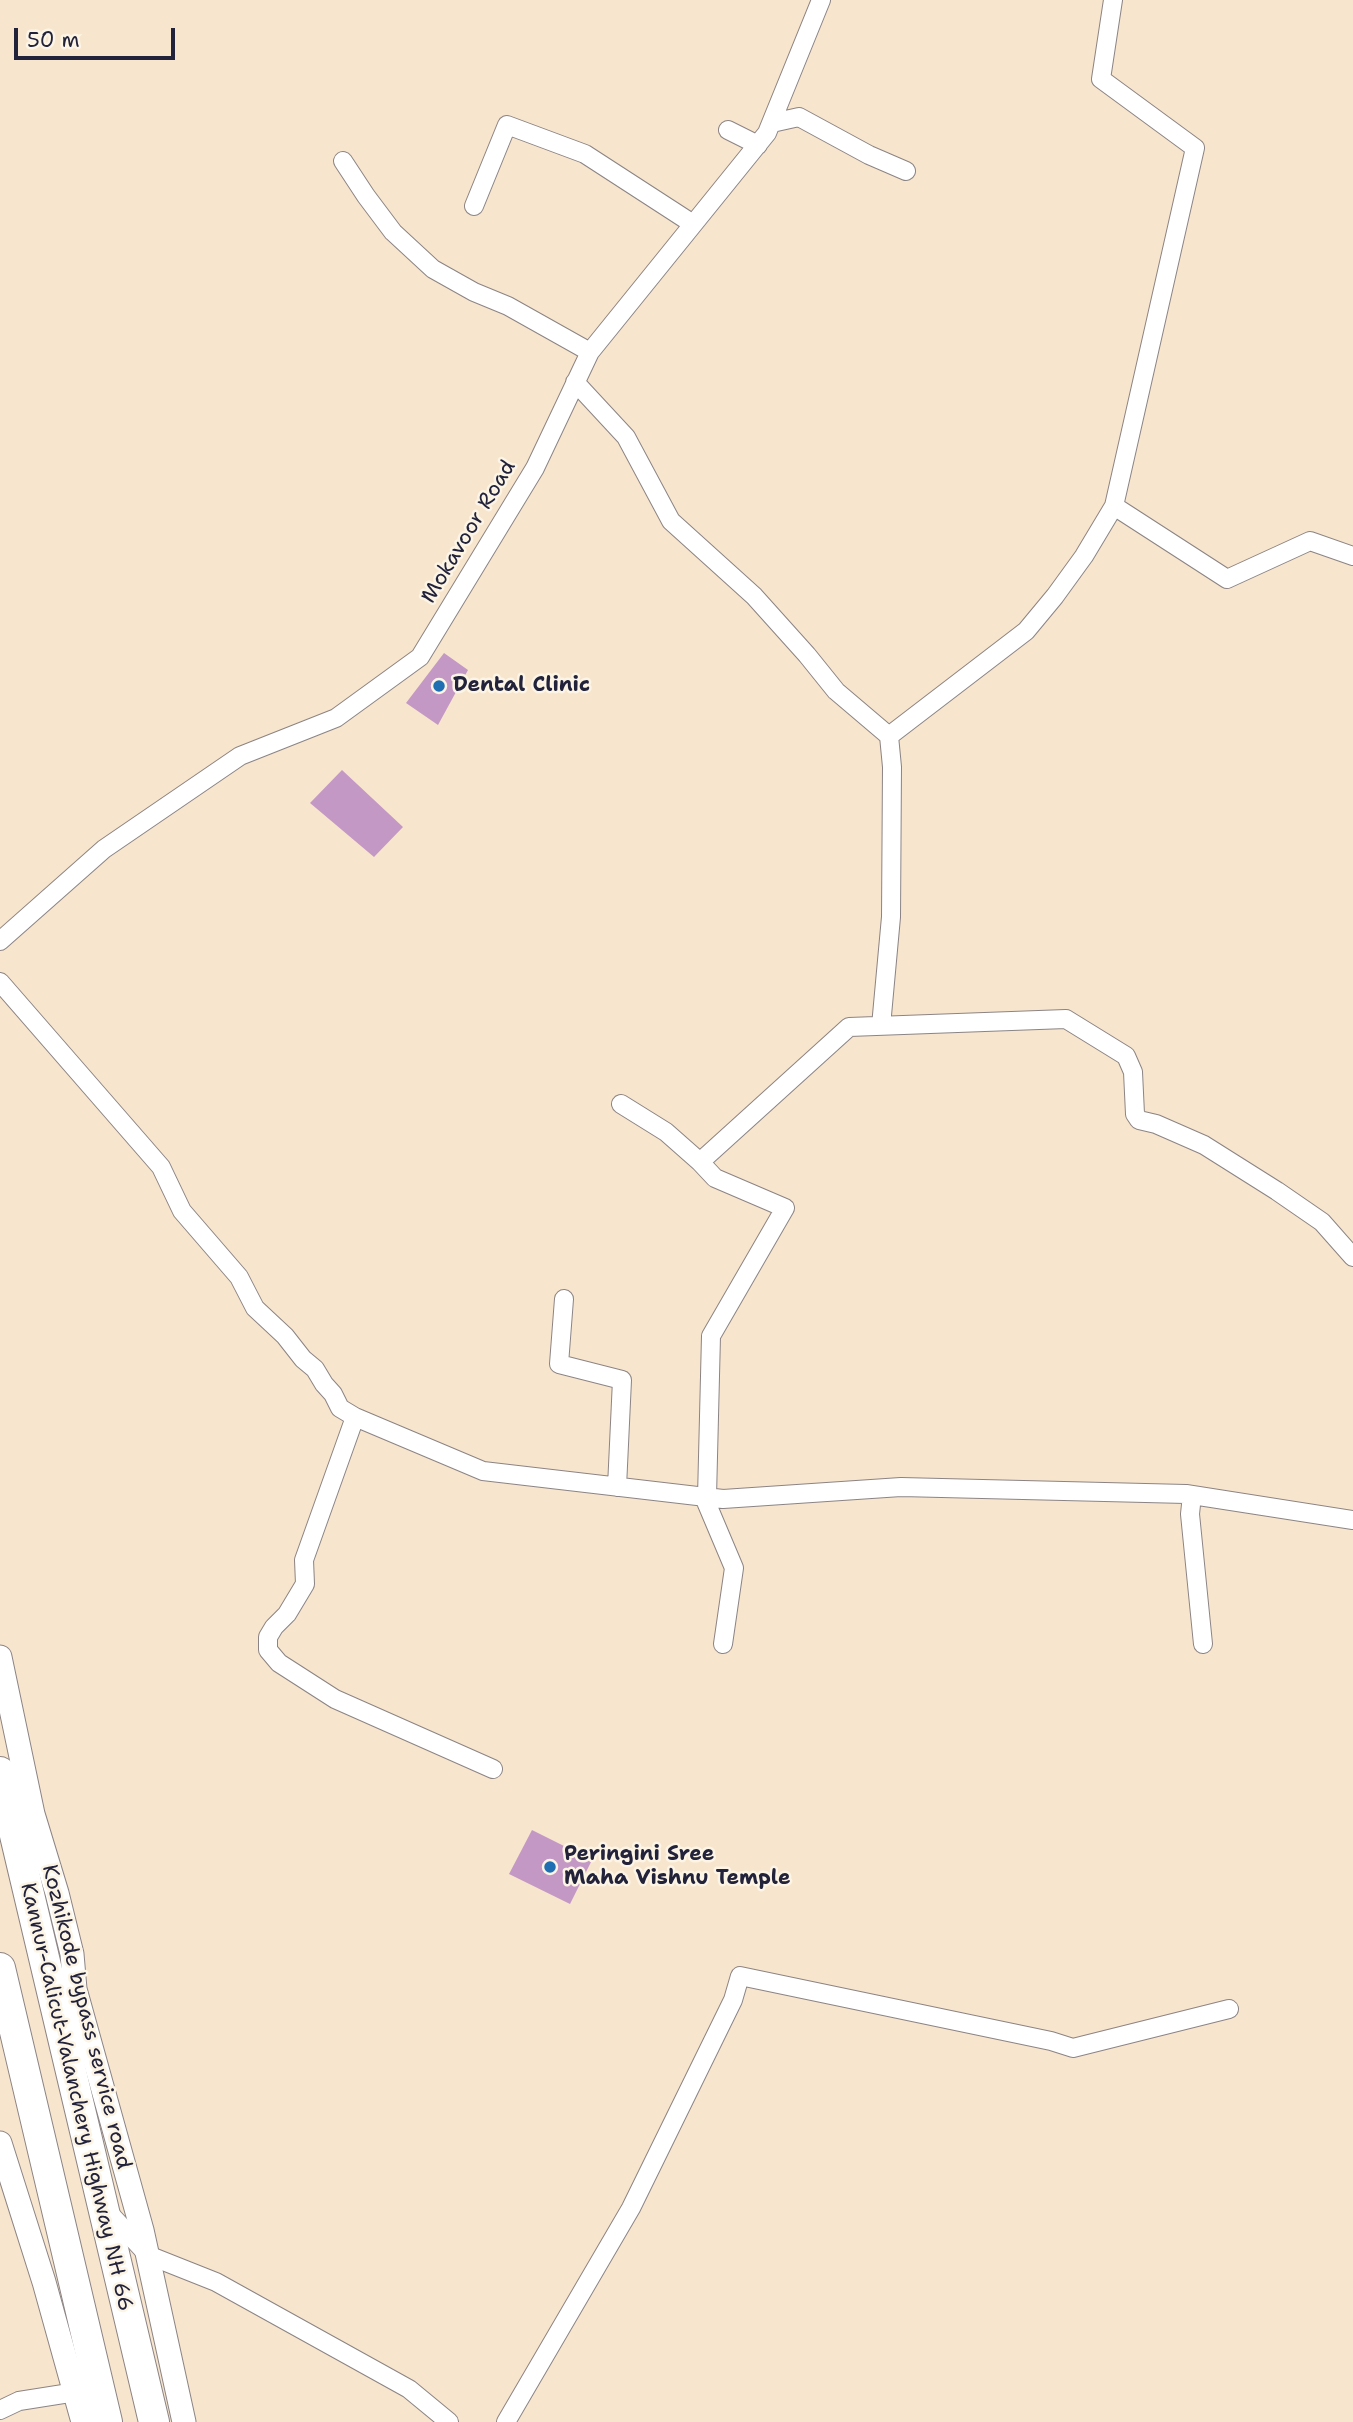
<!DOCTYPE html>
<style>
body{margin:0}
#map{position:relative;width:1353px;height:2422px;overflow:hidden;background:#f7e5cd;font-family:"Shantell Sans",sans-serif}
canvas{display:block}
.scale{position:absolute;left:14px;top:28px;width:161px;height:32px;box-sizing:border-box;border:4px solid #22223b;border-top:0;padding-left:9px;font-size:21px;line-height:24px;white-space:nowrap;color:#22223b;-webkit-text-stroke:5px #fcf5e5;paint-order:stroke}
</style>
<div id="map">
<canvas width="1353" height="2422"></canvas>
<div class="scale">50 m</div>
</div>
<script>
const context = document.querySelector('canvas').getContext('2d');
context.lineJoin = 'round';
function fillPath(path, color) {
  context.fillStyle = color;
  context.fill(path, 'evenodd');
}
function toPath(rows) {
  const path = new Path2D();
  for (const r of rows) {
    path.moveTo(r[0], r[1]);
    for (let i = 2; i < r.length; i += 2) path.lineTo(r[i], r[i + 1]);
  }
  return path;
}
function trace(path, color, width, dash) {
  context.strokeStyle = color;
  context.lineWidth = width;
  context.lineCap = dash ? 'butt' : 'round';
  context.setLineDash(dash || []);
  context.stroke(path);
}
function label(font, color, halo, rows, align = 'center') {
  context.font = font + ' "Shantell Sans",sans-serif';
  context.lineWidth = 5;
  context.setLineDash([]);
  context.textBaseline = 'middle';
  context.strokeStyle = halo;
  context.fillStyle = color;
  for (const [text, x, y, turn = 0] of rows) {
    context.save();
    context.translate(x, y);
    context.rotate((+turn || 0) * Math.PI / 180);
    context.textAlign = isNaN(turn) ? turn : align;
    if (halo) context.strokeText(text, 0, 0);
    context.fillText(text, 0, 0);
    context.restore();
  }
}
fillPath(toPath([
 [444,653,468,670,438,725,406,703],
 [342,770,403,827,374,857,310,803],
 [532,1830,592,1860,570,1904,509,1874]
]), '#c498c5');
const minor = toPath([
 [1113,0,1101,79,1195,148,1114,506,1227,579,1310,541,1353,556],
 [772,123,799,117,869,155,906,171],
 [728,130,758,145],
 [343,161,366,196,393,232,433,269,474,292,508,306,590,352],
 [474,206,507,125,585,154,693,224],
 [575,382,626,437,671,521,754,596,807,655,836,691,889,736,892,767,891,917,881,1026],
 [889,736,1026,631,1055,596,1084,556,1114,506],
 [0,941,104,849,240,756,336,718,420,657,535,468,590,352,767,133,821,0],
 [0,982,161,1167,182,1211,239,1277,255,1308,285,1336,303,1359,315,1369,324,1384,333,1394,340,1408,355,1417,483,1471,723,1499,901,1487,1186,1494,1353,1520],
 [621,1104,666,1132,700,1162],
 [564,1299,559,1364,622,1380,617,1487],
 [355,1417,304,1560,305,1584,287,1614,274,1627,268,1637,268,1650,279,1663,335,1699,493,1769],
 [1192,1495,1190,1514,1203,1644],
 [704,1497,734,1568,723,1644],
 [707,1497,711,1336,785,1208,715,1178,700,1162,849,1027,1066,1019,1126,1056,1133,1072,1135,1114,1139,1120,1156,1124,1204,1145,1277,1191,1322,1222,1353,1257],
 [108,2212,148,2255,216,2282,409,2389,449,2422],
 [0,2410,19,2401,76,2392],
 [506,2422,631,2208,733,2000,740,1976,1051,2041,1073,2048,1229,2009]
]);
const tertiary = toPath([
 [0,1657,33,1814,57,1893,72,1954,75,1989,142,2230,184,2422],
 [0,2143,44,2282,83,2422]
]);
const trunk = toPath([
 [0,1772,154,2422],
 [0,1968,107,2422]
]);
trace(minor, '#8c8484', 20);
trace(tertiary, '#8c8484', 25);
trace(trunk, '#8c8484', 32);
trace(minor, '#fff', 18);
trace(tertiary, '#fff', 23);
trace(trunk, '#fff', 30);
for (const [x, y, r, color] of [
 [439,686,7,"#1f6fb2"],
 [550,1867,7,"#1f6fb2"]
]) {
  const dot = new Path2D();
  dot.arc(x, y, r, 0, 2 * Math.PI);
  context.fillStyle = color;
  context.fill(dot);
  trace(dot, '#fcf5e5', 2.5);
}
label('21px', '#22223b', '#fcf5e5', [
 ["Mokavoor Road",469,532,-59],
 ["Kozhikode bypass service road",86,2017,76],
 ["Kannur-Calicut-Valanchery Highway NH 66",76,2097,77]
]);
label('bold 21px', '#22223b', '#fcf5e5', [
 ["Dental Clinic",453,686],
 ["Peringini Sree",564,1855],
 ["Maha Vishnu Temple",564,1879]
], 'left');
</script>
